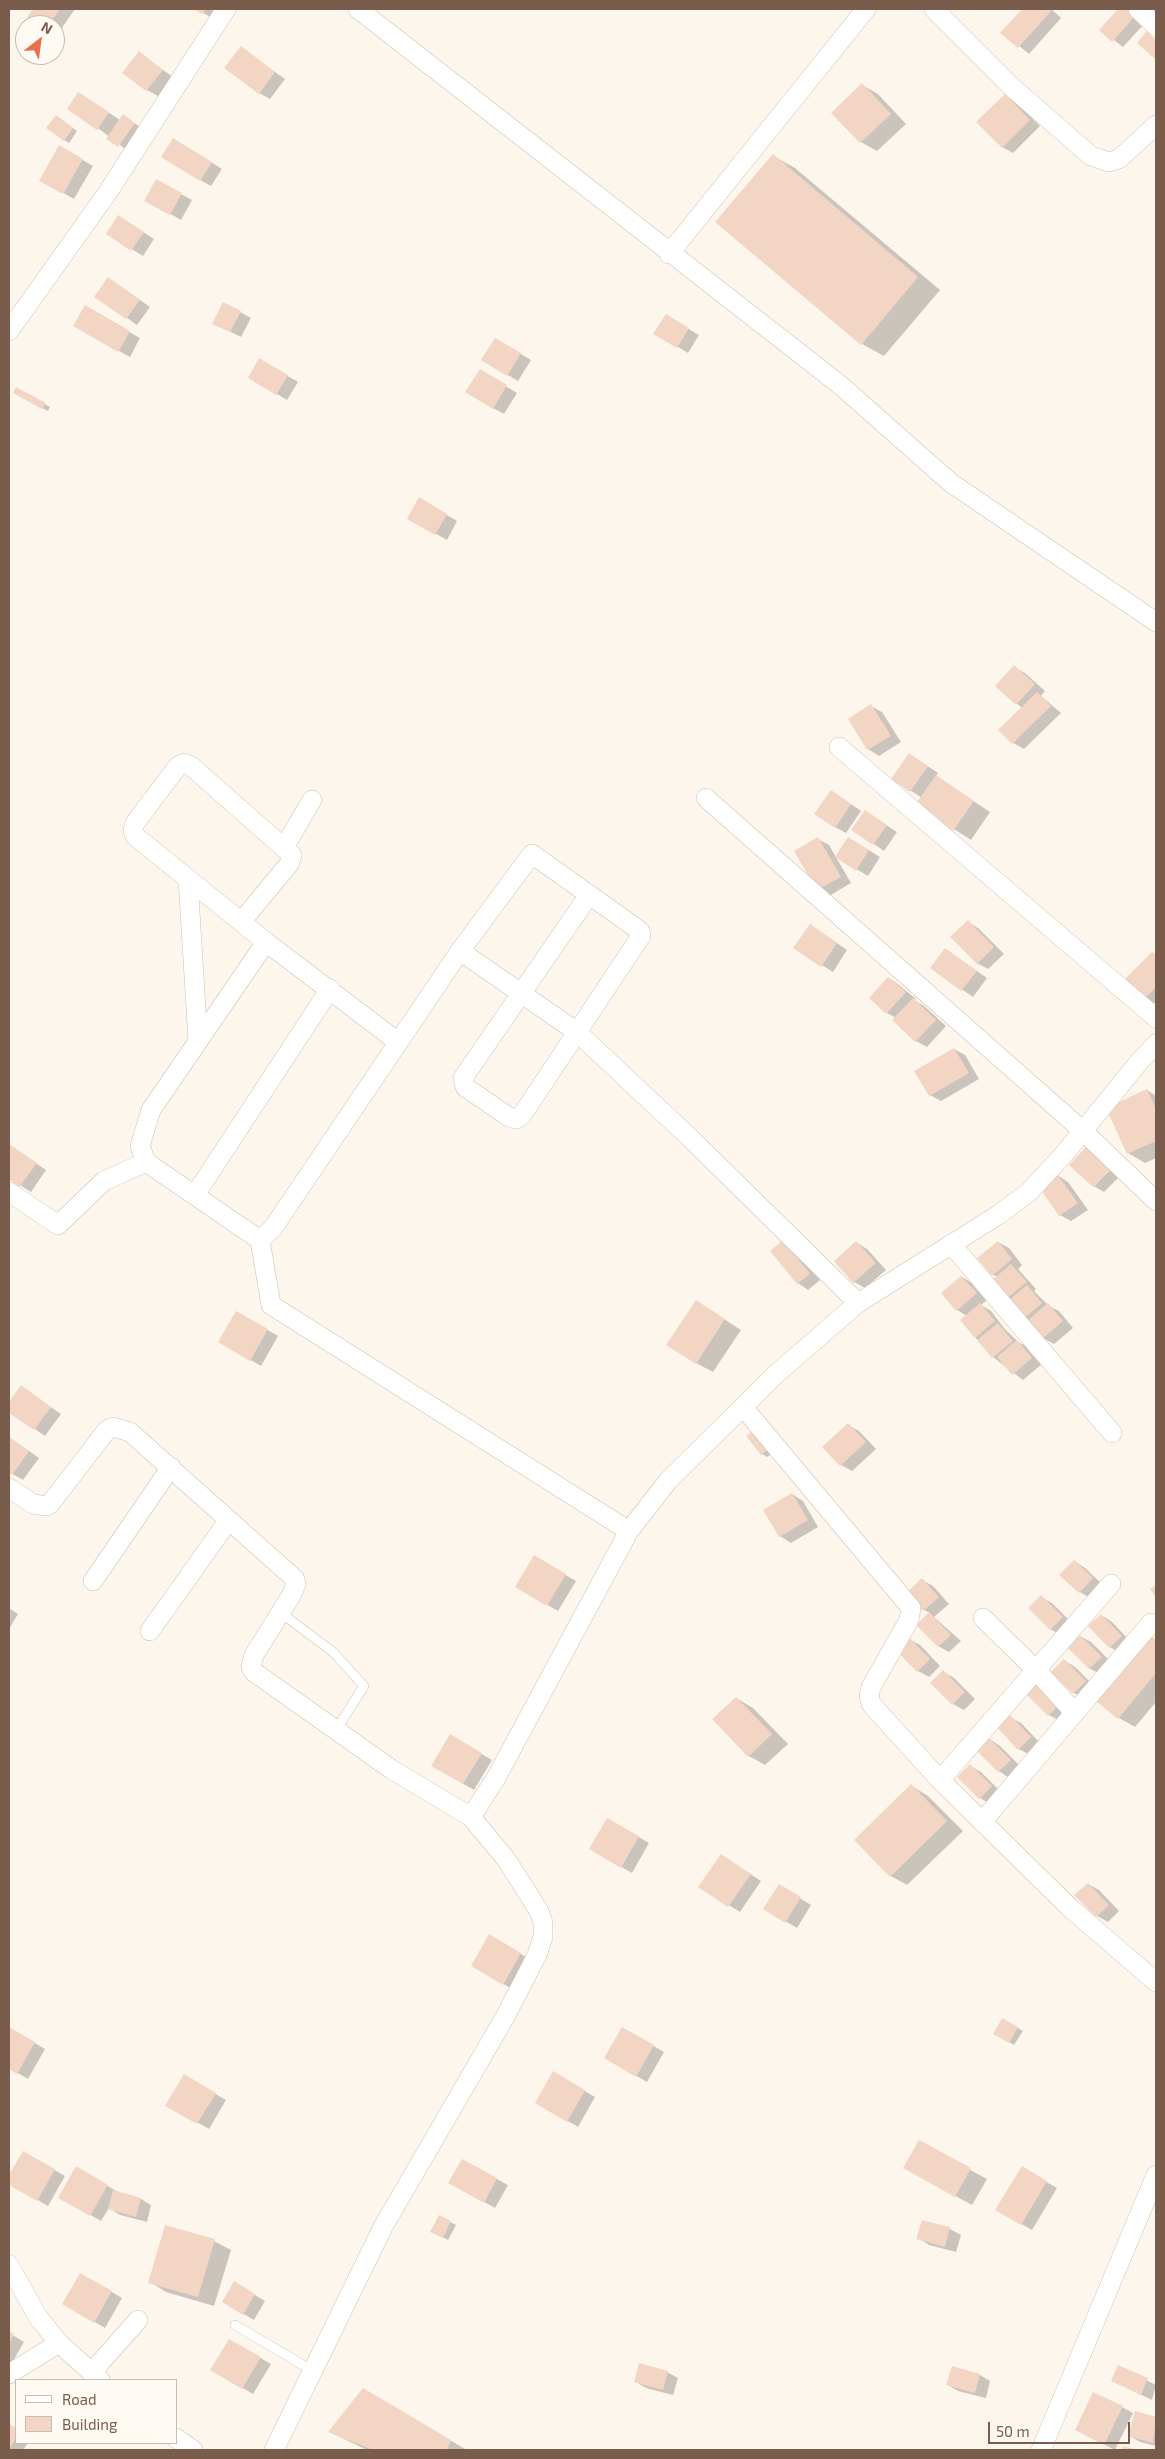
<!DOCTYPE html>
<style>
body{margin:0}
#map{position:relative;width:1165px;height:2459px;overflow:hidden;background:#fdf6ec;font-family:"Exo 2",sans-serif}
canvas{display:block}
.frame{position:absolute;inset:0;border:10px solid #7a5c4d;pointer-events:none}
.legend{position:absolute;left:15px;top:2379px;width:162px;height:65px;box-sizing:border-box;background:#fffaf3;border:1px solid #cabbb1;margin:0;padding:6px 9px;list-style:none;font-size:15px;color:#7a5c4d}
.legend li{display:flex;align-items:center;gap:10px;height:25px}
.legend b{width:25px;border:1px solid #cabbb1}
.north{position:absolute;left:15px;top:15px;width:50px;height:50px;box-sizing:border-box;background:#fffaf3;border:1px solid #cabbb1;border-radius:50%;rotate:30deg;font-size:14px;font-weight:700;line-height:20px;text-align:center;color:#7a5c4d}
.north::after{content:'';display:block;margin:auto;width:18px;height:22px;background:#e76f51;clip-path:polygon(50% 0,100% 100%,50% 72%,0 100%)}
.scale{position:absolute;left:988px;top:2422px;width:142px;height:22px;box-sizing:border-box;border:2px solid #7a5c4d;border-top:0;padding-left:6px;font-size:15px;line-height:18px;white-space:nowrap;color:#7a5c4d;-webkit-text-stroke:4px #fffaf3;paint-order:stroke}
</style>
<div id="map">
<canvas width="1165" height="2459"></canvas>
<div class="frame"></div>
<ul class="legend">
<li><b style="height:6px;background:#fff"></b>Road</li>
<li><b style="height:14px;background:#f3d5c3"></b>Building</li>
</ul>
<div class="north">N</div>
<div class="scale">50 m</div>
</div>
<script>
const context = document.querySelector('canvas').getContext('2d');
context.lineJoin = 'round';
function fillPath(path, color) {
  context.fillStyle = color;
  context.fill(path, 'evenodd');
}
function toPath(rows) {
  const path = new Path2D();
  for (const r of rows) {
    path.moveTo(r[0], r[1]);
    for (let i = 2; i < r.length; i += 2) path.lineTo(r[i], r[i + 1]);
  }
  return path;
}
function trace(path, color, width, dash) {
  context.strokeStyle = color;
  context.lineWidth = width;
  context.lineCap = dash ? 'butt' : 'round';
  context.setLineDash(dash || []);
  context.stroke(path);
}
fillPath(toPath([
 [34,9,75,9,57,35,55,25,40,25,28,17],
 [196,9,221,9,214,19],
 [1023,9,1051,9,1061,18,1029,54,1002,32],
 [1119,9,1131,9,1146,22,1123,47,1101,30],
 [241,48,285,79,270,99,259,93],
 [139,53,173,77,158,96,147,90],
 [862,85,878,94,906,124,877,151,861,142],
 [79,93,120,120,123,116,145,130,129,152,98,128],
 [1005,96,1016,102,1040,126,1013,153,1002,147],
 [61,119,77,131,69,143,64,140],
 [185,146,222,169,211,186,200,180],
 [60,147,93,166,74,199,41,180],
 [773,156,795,168,940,290,884,356,862,344],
 [157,181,192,200,181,220,146,200],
 [129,223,154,239,143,256,107,234],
 [119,285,150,307,137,325,96,296],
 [85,307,140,338,130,357,74,326],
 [240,312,251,318,241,337,225,329],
 [666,316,699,335,688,353,655,333],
 [495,339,531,360,518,381,482,360],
 [260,360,298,382,287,400,250,378],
 [491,377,517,393,504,414,493,408],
 [17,389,50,407,48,411,14,393],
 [419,499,457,521,447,540,408,518],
 [1014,667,1025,673,1045,691,1041,696,1061,713,1024,749,1013,743,1022,708,997,686],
 [871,706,882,712,901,742,879,756,868,749,849,719],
 [920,761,938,773,936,776,990,812,971,840,917,805,922,798,893,779],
 [842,798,861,811,846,833,835,827],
 [865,811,897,832,884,851,853,829],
 [818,839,829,845,851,883,829,896,818,889],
 [859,844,880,857,868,876,836,857],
 [968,922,978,928,1004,954,988,969,977,963],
 [821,932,847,950,833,972,795,948],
 [945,949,987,978,973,997,931,968],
 [1152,953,1156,955,1156,1004,1145,998],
 [889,978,899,985,916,999,914,1000,924,1006,946,1026,927,1047,916,1041,894,1020,896,1018,887,1013],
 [954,1049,965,1055,979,1079,941,1101,930,1095],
 [1147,1090,1156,1096,1156,1158,1145,1163,1128,1153,1107,1109],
 [9,1145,46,1170,31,1192,9,1178],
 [1113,1167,1121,1175,1104,1192,1094,1186],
 [1057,1175,1068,1182,1088,1210,1071,1221,1060,1215],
 [998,1242,1009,1248,1022,1265,1018,1269,1036,1289,1034,1291,1049,1306,1059,1311,1073,1328,1054,1344,1043,1338,1007,1298,998,1277,993,1275],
 [857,1243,867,1249,886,1270,865,1288,854,1282],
 [794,1248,820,1280,808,1290,798,1283,772,1252],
 [962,1277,972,1283,987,1300,981,1305,991,1311,1004,1328,1018,1342,1028,1347,1042,1364,1023,1380,993,1357,975,1337,967,1316,957,1310],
 [696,1301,741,1330,713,1372,696,1363],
 [237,1312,278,1336,261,1366,220,1342],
 [21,1387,61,1414,45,1436,9,1411,9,1404],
 [848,1425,859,1431,876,1449,852,1471,841,1465],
 [748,1436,776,1451,767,1457,762,1454],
 [9,1437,39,1458,23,1480,9,1472],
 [792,1494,803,1501,818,1527,791,1543,780,1536],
 [534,1557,576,1581,558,1611,517,1587],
 [1074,1561,1085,1568,1103,1585,1090,1598,1080,1592],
 [922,1580,933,1586,949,1604,934,1617,961,1641,949,1652,938,1646,930,1613,924,1610],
 [1041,1597,1052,1603,1073,1624,1061,1635,1050,1629],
 [9,1608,18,1614,9,1629],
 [1101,1615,1112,1622,1132,1643,1121,1654,1110,1647,1089,1626],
 [1080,1636,1091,1642,1112,1663,1100,1674,1089,1668],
 [1151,1637,1156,1640,1156,1702,1135,1727,1119,1718],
 [909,1639,920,1645,940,1666,929,1677,918,1671,898,1650],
 [1065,1661,1075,1667,1096,1688,1084,1699,1074,1693],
 [944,1672,954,1678,975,1699,964,1710,953,1704,932,1683],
 [1050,1689,1071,1710,1060,1721,1049,1715],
 [736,1698,753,1708,788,1744,765,1765,749,1756],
 [1010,1717,1021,1723,1041,1744,1030,1755,1019,1749],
 [450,1736,492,1760,474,1790,433,1766],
 [990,1739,1000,1746,1021,1767,1009,1778,999,1771,978,1750],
 [970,1766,981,1772,1002,1793,990,1804,980,1798],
 [912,1786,928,1796,963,1831,907,1885,891,1876],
 [608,1819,649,1843,632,1873,590,1849],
 [732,1862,761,1881,740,1912,700,1887],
 [1088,1884,1099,1890,1119,1911,1108,1922,1097,1916,1076,1895],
 [779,1885,811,1905,797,1928,765,1909],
 [490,1936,531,1960,514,1990,472,1966],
 [1003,2019,1023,2031,1014,2045,995,2034],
 [9,2028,45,2049,28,2079,9,2068],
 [622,2028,664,2052,647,2082,605,2058],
 [554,2073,595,2097,578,2127,537,2103],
 [184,2076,226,2100,209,2129,167,2105],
 [919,2142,987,2179,972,2205,921,2177],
 [23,2152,65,2176,48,2206,9,2183,9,2178],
 [462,2160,508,2185,495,2208,461,2189],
 [77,2168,118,2192,141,2199,151,2205,147,2222,120,2215,109,2208,101,2221,60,2197],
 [1022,2168,1057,2188,1032,2230,997,2210],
 [439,2216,456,2225,448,2240,432,2231],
 [923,2221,950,2229,961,2235,956,2252,929,2245,918,2238],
 [214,2241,231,2250,214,2306,166,2292,150,2282],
 [81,2274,122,2298,105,2328,64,2304],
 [235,2283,265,2301,254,2320,224,2302],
 [9,2333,24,2342,9,2368],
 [229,2340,271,2364,253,2394,212,2370],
 [1119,2367,1156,2385,1152,2400,1112,2381],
 [667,2372,678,2378,673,2395,646,2388,636,2382],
 [980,2375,990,2381,986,2398,958,2391,948,2385],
 [363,2389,467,2450,367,2450,330,2432],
 [1122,2407,1133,2413,1115,2450,1087,2436],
 [1136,2413,1156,2418,1156,2446,1140,2442,1130,2436],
 [9,2425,16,2430,16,2443,28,2443,23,2450,9,2450]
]), '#0003');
fillPath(toPath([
 [33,9,60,9,49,25,38,25,27,17],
 [194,9,206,9,202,14],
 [1022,9,1049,9,1051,11,1018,48,1000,33],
 [1118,9,1129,9,1136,15,1112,42,1099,30],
 [1147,31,1156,40,1156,60,1137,43],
 [241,46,275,72,259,94,224,68],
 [139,51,163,70,146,91,122,73],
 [862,83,891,114,860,143,831,113],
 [78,92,109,112,97,130,67,109],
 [1005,94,1030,120,1002,148,976,122],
 [123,114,135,123,118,147,106,139],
 [56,115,73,128,64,141,46,128],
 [173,138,212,162,200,181,161,157],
 [59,145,83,159,63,194,39,181],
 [773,154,918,277,861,345,715,222],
 [156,179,182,193,170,215,144,201],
 [118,215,144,232,131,251,106,234],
 [108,277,140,300,126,319,94,297],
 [223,302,241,311,230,332,212,324],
 [85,305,130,331,118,352,73,326],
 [666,314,689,328,677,348,653,334],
 [495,338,521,353,507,376,481,360],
 [259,358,288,375,276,395,248,378],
 [480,369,507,385,493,409,465,392],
 [16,387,46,403,42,409,13,393],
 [419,497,447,514,435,535,407,519],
 [1014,665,1035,684,1016,705,995,686],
 [1037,692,1051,706,1012,744,998,730],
 [871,704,891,736,867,750,848,719],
 [909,753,928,766,910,792,891,779],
 [936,775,974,801,953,831,915,805],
 [831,790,851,804,835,828,814,814],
 [865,810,887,825,873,845,851,830],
 [818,837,841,877,817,890,794,851],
 [848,837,869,850,856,871,835,857],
 [968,920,994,947,977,964,950,937],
 [810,924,837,943,821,967,793,948],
 [945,948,977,971,961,991,930,968],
 [1152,952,1156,955,1156,987,1144,999,1125,979],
 [888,977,906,992,886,1014,869,998],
 [913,998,936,1020,915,1042,892,1020],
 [954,1048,969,1073,929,1096,914,1071],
 [1147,1089,1156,1109,1156,1141,1127,1154,1106,1108],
 [9,1144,37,1163,19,1187,9,1179],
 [1087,1146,1111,1168,1093,1187,1069,1165],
 [1057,1174,1078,1203,1059,1216,1039,1187],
 [783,1240,810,1274,797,1284,770,1251],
 [856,1241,876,1263,853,1283,834,1261],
 [998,1241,1012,1259,992,1276,977,1258],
 [1011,1264,1027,1282,1006,1299,991,1281],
 [961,1276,977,1293,956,1311,941,1293],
 [1027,1285,1042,1303,1022,1320,1007,1302],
 [696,1300,725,1319,696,1364,666,1345],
 [980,1303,995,1321,975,1338,960,1320],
 [1048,1303,1063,1321,1042,1339,1027,1321],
 [236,1311,268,1329,250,1361,218,1342],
 [998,1323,1013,1341,992,1358,977,1340],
 [1017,1340,1032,1358,1012,1375,997,1357],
 [21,1385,51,1407,34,1430,9,1413,9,1402],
 [848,1423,866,1442,840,1466,822,1447],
 [757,1428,772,1447,761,1455,746,1436],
 [9,1437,29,1451,12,1475,9,1473],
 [792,1493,808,1520,779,1537,763,1510],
 [534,1555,566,1574,547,1606,515,1587],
 [1074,1560,1093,1578,1079,1593,1059,1575],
 [922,1578,939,1597,923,1611,907,1592],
 [1156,1585,1156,1597,1150,1589],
 [1041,1595,1063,1617,1050,1630,1028,1608],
 [929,1612,951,1635,938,1647,916,1625],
 [1101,1614,1122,1636,1109,1648,1088,1626],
 [1080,1635,1102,1657,1089,1669,1067,1647],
 [1150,1635,1156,1640,1156,1673,1118,1719,1096,1701],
 [909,1637,930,1659,917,1672,896,1650],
 [1064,1659,1086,1681,1073,1694,1051,1672],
 [943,1670,965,1692,952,1705,930,1683],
 [1039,1681,1061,1703,1048,1716,1026,1694],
 [736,1697,772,1734,748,1757,712,1719],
 [1010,1715,1031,1737,1018,1750,997,1727],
 [450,1734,482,1753,463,1784,431,1766],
 [989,1738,1011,1760,998,1772,976,1750],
 [970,1764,992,1786,979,1799,957,1777],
 [911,1784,947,1821,890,1877,854,1840],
 [607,1818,639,1836,621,1868,589,1849],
 [721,1854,751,1874,728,1907,698,1887],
 [1088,1883,1109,1905,1096,1917,1074,1895],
 [779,1884,801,1897,785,1923,763,1909],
 [489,1934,521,1953,503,1985,471,1966],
 [1002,2018,1018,2027,1009,2043,993,2034],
 [9,2027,35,2042,17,2074,9,2069],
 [622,2027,654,2045,636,2077,604,2058],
 [553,2071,585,2090,567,2122,535,2103],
 [184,2074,216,2093,197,2124,165,2106],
 [919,2140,971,2168,955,2197,903,2168],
 [23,2151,55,2169,37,2201,9,2185,9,2175],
 [462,2159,497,2178,484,2203,448,2183],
 [76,2166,108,2185,90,2216,58,2198],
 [1022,2166,1047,2181,1021,2225,995,2210],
 [113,2190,141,2198,136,2217,108,2209],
 [439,2215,451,2221,443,2238,430,2232],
 [922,2220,950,2227,945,2247,916,2239],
 [165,2225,215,2239,198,2297,148,2283],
 [80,2273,112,2291,94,2323,62,2304],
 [234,2281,255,2294,243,2315,222,2302],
 [9,2331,14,2334,9,2344],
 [229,2339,261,2357,242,2389,210,2370],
 [639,2363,668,2371,663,2390,634,2382],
 [1118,2365,1148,2378,1141,2395,1111,2381],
 [952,2366,980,2374,975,2393,946,2385],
 [363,2388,451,2440,447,2450,373,2450,328,2432],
 [1093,2392,1123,2406,1104,2445,1075,2430],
 [1135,2411,1156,2417,1153,2443,1128,2436],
 [9,2424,16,2428,16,2438,9,2450],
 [1123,2446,1138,2450,1122,2450]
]), '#f3d5c3');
const service = toPath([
 [281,1613,333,1652,364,1686,336,1730],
 [235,2325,313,2371]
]);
const minor = toPath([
 [358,9,839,384,951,483,1156,622],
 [934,9,1014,89,1091,156,1109,162,1119,159,1156,125],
 [1138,9,1156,26],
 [669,254,866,9],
 [9,331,108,192,226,9],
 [839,747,1156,1018],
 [706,798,1083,1131,1156,1201],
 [285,846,312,800],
 [188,879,198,1041],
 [241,922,289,864,292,855,191,766,184,763,178,766,135,823,133,830,135,836,266,942,398,1042],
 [460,951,577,1032,689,1137,858,1303],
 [146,1162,140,1146,151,1110,266,942],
 [9,1192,58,1225,104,1181,146,1162,260,1240,271,1305,629,1531],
 [195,1195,330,989],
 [260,1240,273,1228,460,951,532,854,636,928,640,931,641,936,522,1115,516,1119,509,1117,465,1087,463,1078,589,895],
 [951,1244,1112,1433],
 [743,1407,911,1608,909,1620,871,1687,869,1695,871,1704,940,1780,1069,1907,1156,1982],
 [9,1488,33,1504,46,1506,50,1504,107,1430,113,1427,130,1432,295,1579,296,1584,291,1596,254,1655,251,1667,254,1672,391,1769,471,1817,496,1778,629,1531,668,1481,776,1374,858,1303,998,1215,1029,1192,1065,1153,1139,1062,1156,1044],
 [93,1581,171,1467],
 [983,1618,1036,1670,1075,1713],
 [150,1631,228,1521],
 [940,1780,1111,1584],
 [982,1822,1151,1623],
 [9,2265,38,2317,59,2343,100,2380],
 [91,2373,138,2320],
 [9,2374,59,2343],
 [176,2438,193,2450],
 [274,2450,383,2227,505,2017,537,1955,543,1937,543,1923,539,1911,506,1859,471,1817],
 [1041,2450,1156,2175]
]);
trace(service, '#d1beb0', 10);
trace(minor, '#d1beb0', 20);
trace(service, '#fff', 9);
trace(minor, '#fff', 19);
</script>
